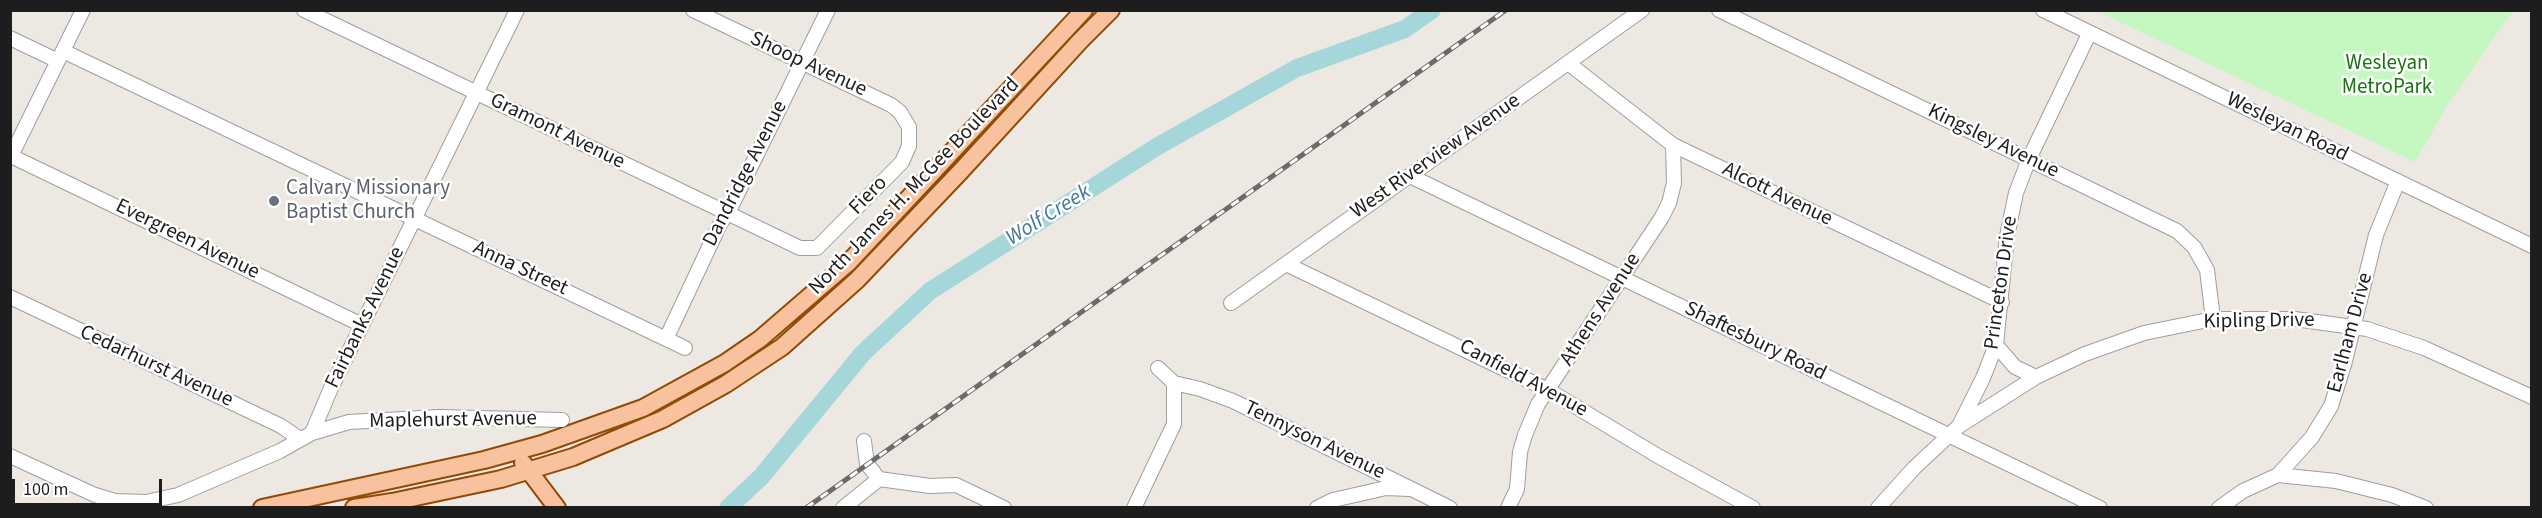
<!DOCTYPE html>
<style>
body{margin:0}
#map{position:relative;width:2542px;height:518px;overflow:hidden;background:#eee8e3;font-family:"Source Sans 3",sans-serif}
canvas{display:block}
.frame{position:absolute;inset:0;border:12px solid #1d1d1d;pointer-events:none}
.scale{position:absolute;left:12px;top:479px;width:150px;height:27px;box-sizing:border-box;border:3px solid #1d1d1d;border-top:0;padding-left:8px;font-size:18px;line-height:21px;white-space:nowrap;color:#1d1d1d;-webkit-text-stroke:4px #fff;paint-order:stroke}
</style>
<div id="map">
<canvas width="2542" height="518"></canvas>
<div class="frame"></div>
<div class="scale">100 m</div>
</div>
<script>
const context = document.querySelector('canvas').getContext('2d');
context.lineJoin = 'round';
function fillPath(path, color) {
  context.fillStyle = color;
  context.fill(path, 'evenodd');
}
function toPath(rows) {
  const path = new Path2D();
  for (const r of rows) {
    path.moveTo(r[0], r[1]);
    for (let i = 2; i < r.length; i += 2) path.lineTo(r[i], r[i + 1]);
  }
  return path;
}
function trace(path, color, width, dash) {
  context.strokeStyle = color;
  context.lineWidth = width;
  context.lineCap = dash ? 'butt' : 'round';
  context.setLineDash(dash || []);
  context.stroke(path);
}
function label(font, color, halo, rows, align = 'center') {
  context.font = font + ' "Source Sans 3",sans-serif';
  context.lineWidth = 5;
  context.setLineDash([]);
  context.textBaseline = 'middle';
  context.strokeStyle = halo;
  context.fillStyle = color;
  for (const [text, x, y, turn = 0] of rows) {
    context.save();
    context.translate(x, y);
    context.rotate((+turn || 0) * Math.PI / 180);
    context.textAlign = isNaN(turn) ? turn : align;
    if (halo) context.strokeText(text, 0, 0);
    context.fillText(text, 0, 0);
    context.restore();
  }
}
fillPath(toPath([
 [2097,11,2513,11,2448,104,2415,162]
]), '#c5f7c1');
trace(toPath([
 [728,508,761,477,863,353,930,291,1158,146,1297,68,1405,29,1432,10]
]), '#a5d7da', 18);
const minor = toPath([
 [304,10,800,248,817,248,902,162,909,146,909,127,900,112,891,105,693,10],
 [1719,10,2177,231,2194,247,2207,270,2213,319],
 [2043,10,2532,246],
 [10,38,58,61],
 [63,51,685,348],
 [1568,63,1673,145,2002,302],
 [11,156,362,325],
 [10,158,83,10],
 [1410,176,2100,508],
 [1286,264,1548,390,1658,456,1753,508],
 [10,297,281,426,300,439],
 [1231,303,1642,10],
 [666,339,720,224,731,207,828,10],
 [1996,345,2015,367,2036,377],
 [1174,383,1200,389,1233,401,1450,508],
 [1959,426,2036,377,2085,354,2144,333,2213,319,2295,319,2367,329,2424,348,2532,397],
 [312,433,331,388,517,10],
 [864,441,867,464,879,479,930,486,956,485,1004,508],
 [10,456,95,495,115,501,146,502,178,495,280,451,312,433,349,422,439,417,562,420],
 [2278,475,2336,481,2392,495,2426,508],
 [843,508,879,479],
 [1134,508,1174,424,1174,383,1158,368],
 [1317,508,1333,500,1386,488,1409,489],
 [1508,508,1517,489,1520,452,1525,435,1538,404,1662,217,1669,203,1674,183,1673,145],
 [1878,508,1914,468,1959,426,1983,378,1996,345,2007,236,2016,193,2029,159,2089,34],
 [2219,508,2243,491,2278,475,2312,437,2331,406,2344,365,2376,235,2398,181]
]);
const major = toPath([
 [523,463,557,508],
 [262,508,484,460,542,444,643,408,725,363,760,339,848,263,1084,10],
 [354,508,392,502,501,479,573,457,663,419,726,384,782,347,857,280,960,172,1080,41,1111,10]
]);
trace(minor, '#9e9e9e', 16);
trace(major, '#904b05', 20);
trace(minor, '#fff', 14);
trace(major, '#f8c29e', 16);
const rail = toPath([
 [806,508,1506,10]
]);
trace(rail, '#6b6b6b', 5);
trace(rail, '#fff', 3, [9]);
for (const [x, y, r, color] of [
 [274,201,6,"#6b7280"]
]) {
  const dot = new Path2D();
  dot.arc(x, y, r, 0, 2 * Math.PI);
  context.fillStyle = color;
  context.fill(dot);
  trace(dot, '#fff', 2);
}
label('21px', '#18760f', '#fff', [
 ["Wesleyan",2387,64],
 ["MetroPark",2387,88]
]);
label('21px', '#1d1d1d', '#fff', [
 ["Shoop Avenue",808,65,25],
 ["Wesleyan Road",2287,128,26],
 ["Gramont Avenue",557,132,26],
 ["Kingsley Avenue",1993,142,26],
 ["West Riverview Avenue",1436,157,-35],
 ["Dandridge Avenue",746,174,-63],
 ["North James H. McGee Boulevard",915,187,-46],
 ["Alcott Avenue",1777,195,26],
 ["Fiero",869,196,-46],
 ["Evergreen Avenue",187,240,26],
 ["Anna Street",520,269,25],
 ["Princeton Drive",2002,283,-82],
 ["Athens Avenue",1601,310,-57],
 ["Fairbanks Avenue",366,318,-64],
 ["Kipling Drive",2259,322,-1],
 ["Earlham Drive",2351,333,-75],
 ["Shaftesbury Road",1755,342,26],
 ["Cedarhurst Avenue",156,367,25],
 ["Canfield Avenue",1523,379,28],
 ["Maplehurst Avenue",453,421,-1],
 ["Tennyson Avenue",1314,441,26]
]);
label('21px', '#5b616d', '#fff', [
 ["Calvary Missionary",286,189],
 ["Baptist Church",286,213]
], 'left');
label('italic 22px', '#447892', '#fff', [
 ["Wolf Creek",1049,216,-32]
]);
</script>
